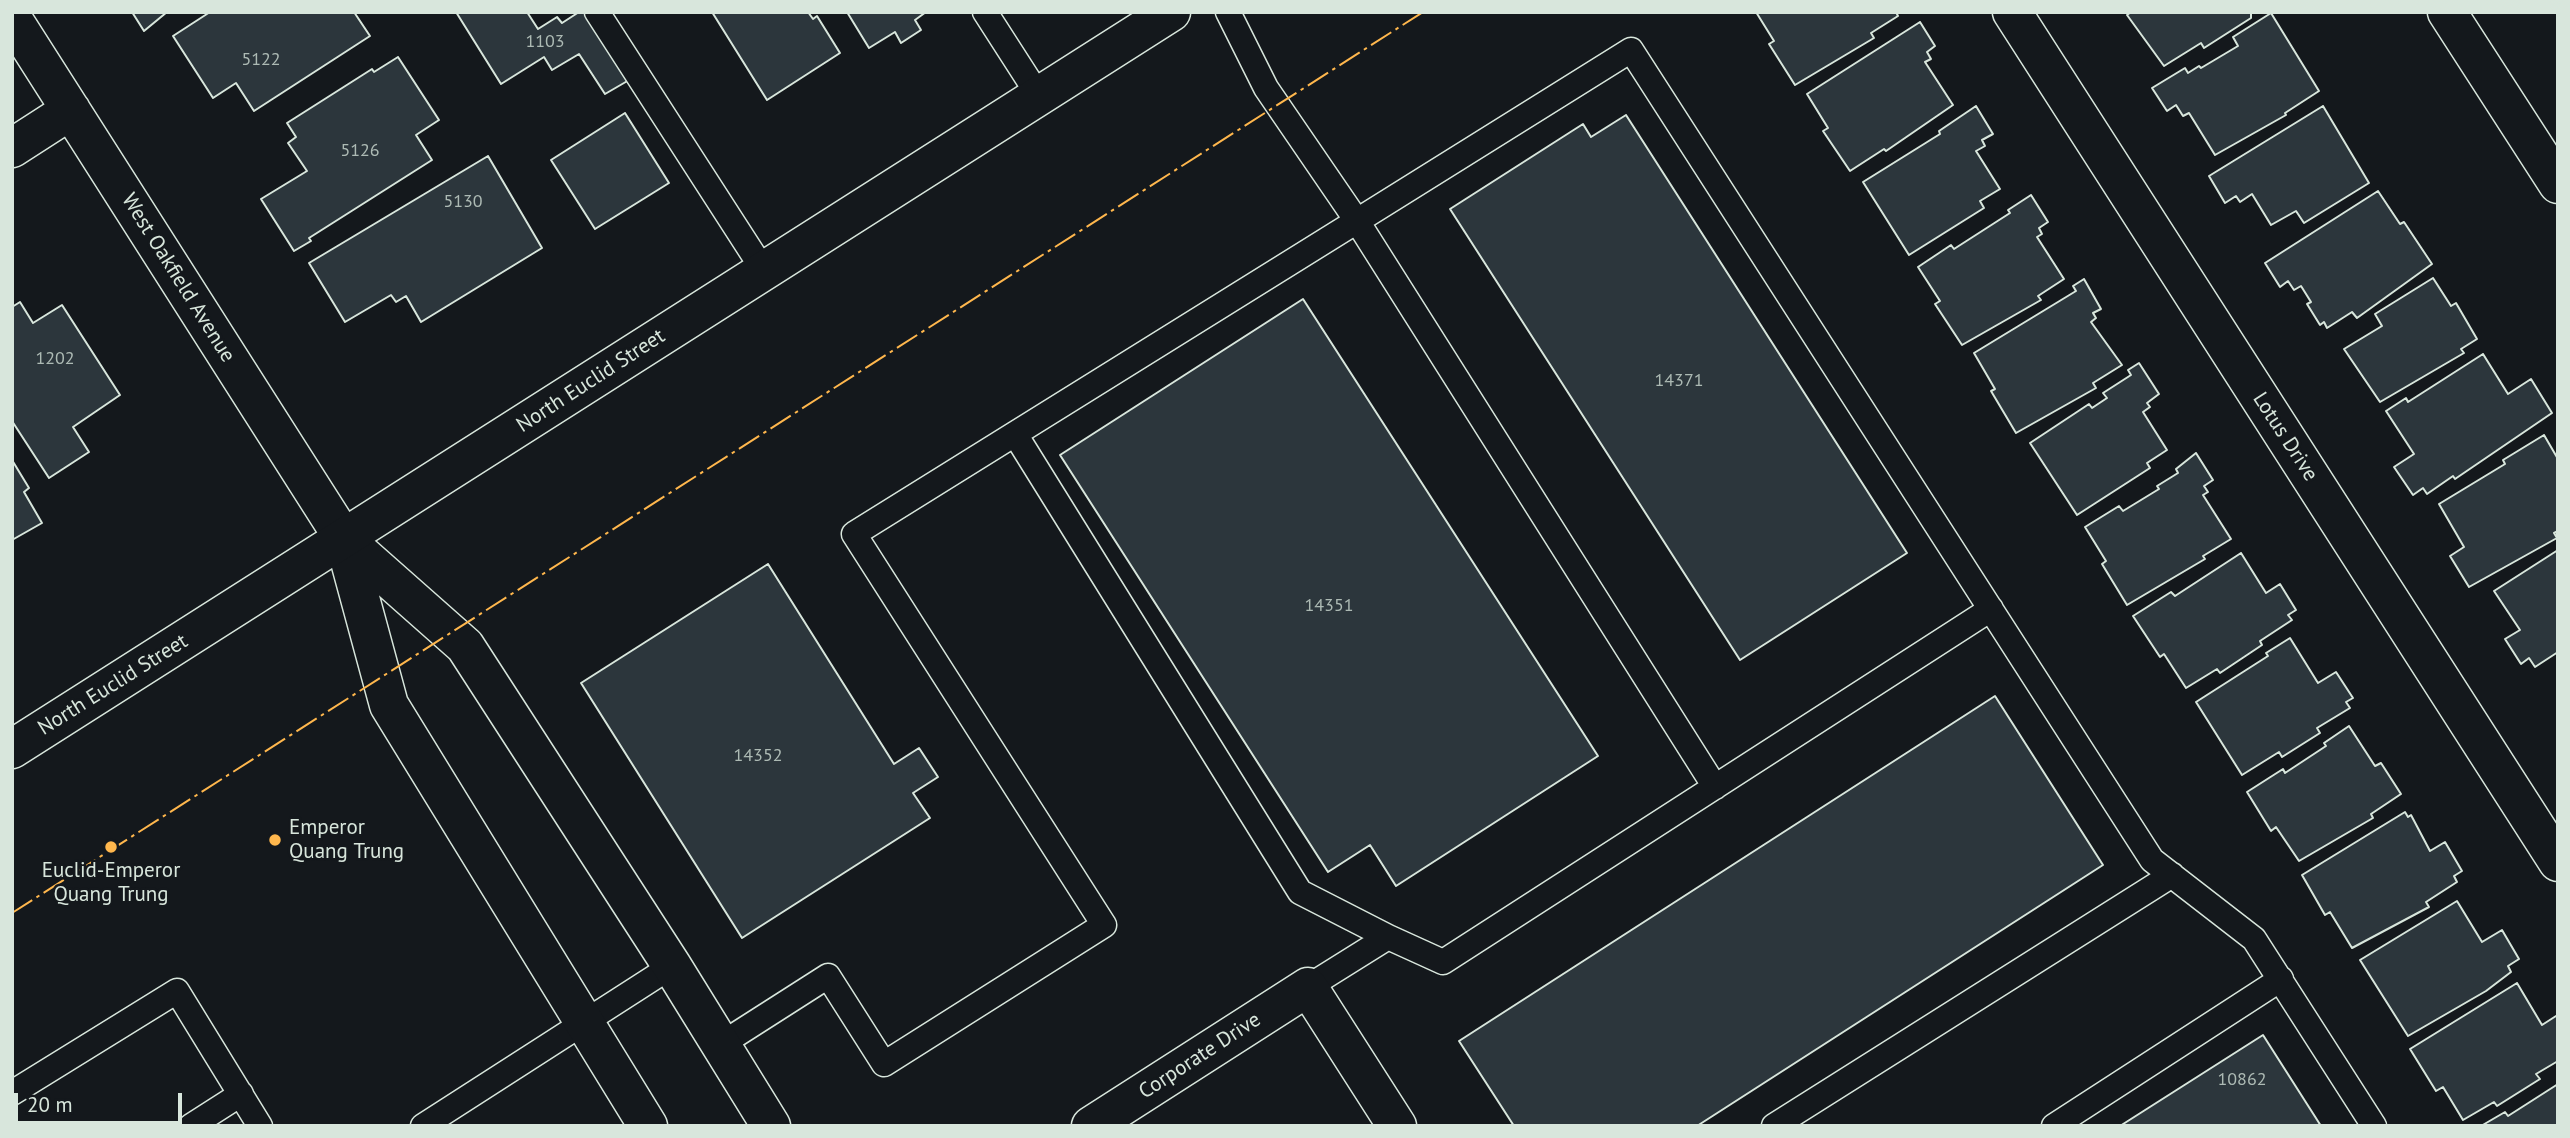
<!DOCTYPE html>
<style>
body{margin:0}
#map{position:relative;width:2570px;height:1138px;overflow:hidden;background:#14181c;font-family:"PT Sans",sans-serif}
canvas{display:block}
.frame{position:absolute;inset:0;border:14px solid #d8e6dc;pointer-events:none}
.scale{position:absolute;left:14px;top:1093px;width:168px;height:32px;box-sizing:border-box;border:4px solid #d8e6dc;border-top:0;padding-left:9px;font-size:21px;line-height:24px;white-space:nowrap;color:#d8e6dc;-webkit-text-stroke:5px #14181c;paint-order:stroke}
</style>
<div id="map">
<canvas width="2570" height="1138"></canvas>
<div class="frame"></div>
<div class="scale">20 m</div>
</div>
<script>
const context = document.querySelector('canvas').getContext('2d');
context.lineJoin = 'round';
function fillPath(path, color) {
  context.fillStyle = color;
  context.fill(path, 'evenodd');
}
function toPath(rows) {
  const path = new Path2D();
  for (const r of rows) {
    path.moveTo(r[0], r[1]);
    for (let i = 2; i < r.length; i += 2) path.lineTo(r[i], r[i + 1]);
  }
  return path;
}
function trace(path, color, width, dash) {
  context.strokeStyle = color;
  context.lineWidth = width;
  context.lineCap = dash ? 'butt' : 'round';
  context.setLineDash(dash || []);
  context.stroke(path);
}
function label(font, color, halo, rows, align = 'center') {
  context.font = font + ' "PT Sans",sans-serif';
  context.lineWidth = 5;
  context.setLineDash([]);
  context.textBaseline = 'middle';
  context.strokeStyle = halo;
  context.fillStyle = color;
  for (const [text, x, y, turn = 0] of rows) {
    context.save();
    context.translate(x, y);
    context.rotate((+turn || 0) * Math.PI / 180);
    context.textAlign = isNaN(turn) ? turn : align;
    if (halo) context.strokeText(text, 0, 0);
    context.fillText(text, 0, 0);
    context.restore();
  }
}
const building = toPath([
 [132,12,167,12,144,31,132,12],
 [210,12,354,12,370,36,254,111,236,83,213,98,173,36,210,12],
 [456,12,527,12,538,29,557,17,562,23,579,12,596,12,636,76,605,94,579,54,552,70,544,57,501,84,456,12],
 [712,12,808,12,813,19,817,16,840,53,767,100,712,12],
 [847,12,926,12,915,20,921,30,901,43,895,32,869,48,847,12],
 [1756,12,1896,12,1898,16,1871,33,1874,38,1795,85,1769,44,1774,41,1756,12],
 [2131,12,2251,12,2251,18,2204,48,2201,43,2164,66,2127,15,2131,12],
 [2271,13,2319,91,2285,113,2286,115,2215,155,2189,113,2183,116,2176,105,2167,111,2152,88,2185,68,2188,73,2199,66,2201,68,2238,46,2233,37,2271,13],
 [1920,22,1935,46,1927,52,1931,59,1925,62,1953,105,1886,151,1884,149,1850,171,1823,131,1828,128,1807,94,1920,22],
 [398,57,439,120,416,135,432,160,309,238,311,241,294,251,261,199,307,171,288,143,296,137,287,123,372,69,374,72,398,57],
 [1976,106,1993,134,1982,140,1985,146,1976,151,2000,189,1980,201,1984,208,1909,255,1863,182,1940,134,1939,131,1976,106],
 [2323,106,2369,183,2304,223,2296,211,2271,225,2252,194,2240,202,2236,196,2225,203,2209,176,2323,106],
 [625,113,669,183,595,229,551,160,625,113],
 [1626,115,1907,553,1740,660,1450,209,1583,124,1591,137,1626,115],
 [488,156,542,248,421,322,406,296,396,302,391,295,345,322,309,263,488,156],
 [2378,191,2400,224,2404,222,2432,264,2357,318,2352,312,2327,328,2324,322,2320,325,2307,304,2311,302,2301,286,2294,290,2288,281,2280,287,2265,263,2378,191],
 [2031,195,2048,222,2039,228,2042,234,2037,237,2064,279,2038,296,2041,300,1962,345,1935,304,1940,301,1918,267,1951,245,1954,249,2010,213,2008,210,2031,195],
 [2433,278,2451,306,2456,303,2477,339,2461,349,2464,353,2380,402,2344,349,2382,326,2375,314,2433,278],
 [2084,279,2101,309,2093,313,2096,318,2091,322,2122,365,2093,383,2096,388,2016,433,1991,391,1995,389,1974,353,2076,291,2073,286,2084,279],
 [1303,299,1598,756,1396,886,1370,845,1328,872,1060,455,1303,299],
 [20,302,33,323,62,305,120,395,73,427,89,452,49,478,12,421,12,307,20,302],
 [2483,354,2508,394,2531,379,2552,413,2455,479,2453,476,2427,494,2423,488,2413,495,2394,467,2414,454,2386,411,2406,398,2408,402,2483,354],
 [2139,363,2159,394,2147,403,2150,407,2143,412,2167,450,2147,463,2150,468,2077,515,2030,443,2089,404,2092,408,2107,398,2103,393,2131,375,2128,370,2139,363],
 [2544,435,2558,459,2558,531,2554,533,2557,538,2469,587,2450,556,2464,547,2439,504,2505,464,2503,460,2544,435],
 [2196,453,2213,480,2204,486,2208,492,2203,495,2231,539,2203,556,2205,559,2127,605,2102,564,2106,561,2085,527,2119,506,2123,511,2159,489,2157,486,2178,473,2176,469,2196,453],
 [12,460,29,488,24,492,42,523,12,540,12,460],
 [2558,550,2558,652,2535,667,2529,658,2521,664,2505,639,2520,630,2494,591,2558,550],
 [2241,553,2266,593,2280,584,2296,610,2288,615,2292,620,2260,641,2262,645,2220,673,2217,669,2186,688,2164,654,2160,657,2133,616,2171,592,2175,596,2241,553],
 [768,564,894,764,919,748,938,777,913,793,930,818,742,938,581,683,768,564],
 [2290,638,2318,683,2336,672,2353,698,2346,702,2350,708,2317,728,2320,733,2282,757,2279,752,2242,775,2196,702,2268,656,2266,653,2290,638],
 [1995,696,2103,865,1697,1126,1514,1126,1459,1041,1995,696],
 [2349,726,2375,766,2381,763,2401,794,2371,814,2373,818,2299,861,2276,827,2271,831,2247,792,2283,769,2285,773,2326,746,2324,743,2349,726],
 [2405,812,2408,817,2411,815,2430,851,2445,842,2462,871,2454,876,2457,882,2426,902,2429,907,2352,948,2330,912,2325,915,2302,875,2405,812],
 [2457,901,2482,942,2502,930,2519,959,2508,966,2511,972,2486,991,2408,1036,2360,960,2457,901],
 [2517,983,2542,1025,2556,1016,2558,1018,2558,1061,2536,1074,2540,1079,2497,1106,2494,1102,2463,1120,2443,1087,2436,1091,2410,1049,2517,983],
 [2263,1035,2321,1126,2120,1126,2263,1035],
 [2558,1084,2558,1126,2481,1126,2505,1112,2508,1116,2558,1084]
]);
fillPath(building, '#2c363c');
trace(building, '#d8e6dc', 2);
const service = toPath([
 [597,12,764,271],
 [985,12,1039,96],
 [1228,12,1266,88,1357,221,1631,50,2152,860,2254,939,2374,1126],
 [1015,434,1300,892,1388,937,1308,987],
 [1388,937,1443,962,1991,609],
 [720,1045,828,976,884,1064,1104,925,854,534,1357,221,1715,787],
 [12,1093,177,991,260,1126],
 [191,1126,241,1094],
 [423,1126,672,966],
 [1774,1126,2172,875],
 [2054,1126,2281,979]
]);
const minor = toPath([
 [2012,12,2558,862],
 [12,18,344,539,465,646,672,966,771,1126],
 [12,148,71,110],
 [344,539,389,705,648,1126],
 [1091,1126,1308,987,1397,1126]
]);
const tertiary = toPath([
 [2447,12,2558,184]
]);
const primary = toPath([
 [12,749,1171,12]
]);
trace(service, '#d8e6dc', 27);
trace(minor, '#d8e6dc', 41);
trace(tertiary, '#d8e6dc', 41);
trace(primary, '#d8e6dc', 41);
trace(service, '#14181c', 24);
trace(minor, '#14181c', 38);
trace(tertiary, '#14181c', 38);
trace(primary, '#14181c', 38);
trace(toPath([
 [12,913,1423,12]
]), '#ffb74d', 2, [24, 5, 3.5, 5]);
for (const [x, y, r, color] of [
 [275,840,7,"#ffb74d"],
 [111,847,7,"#ffb74d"]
]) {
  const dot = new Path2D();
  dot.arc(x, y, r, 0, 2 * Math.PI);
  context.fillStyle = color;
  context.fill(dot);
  trace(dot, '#14181c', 2.5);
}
label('18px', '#adbab4', null, [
 ["1103",545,42],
 ["5122",261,60],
 ["5126",360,151],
 ["5130",463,202],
 ["1202",55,359],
 ["14371",1679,381],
 ["14351",1329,606],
 ["14352",758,756],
 ["10862",2242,1080]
]);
label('21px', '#d8e6dc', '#14181c', [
 ["West Oakfield Avenue",178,278,58],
 ["North Euclid Street",591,381,-33],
 ["Lotus Drive",2285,437,57],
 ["North Euclid Street",113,685,-32],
 ["Corporate Drive",1200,1056,-33]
]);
label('21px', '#d8e6dc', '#14181c', [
 ["Emperor",289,828],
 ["Quang Trung",289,852],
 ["Euclid-Emperor",111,871,"center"],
 ["Quang Trung",111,895,"center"]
], 'left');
</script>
